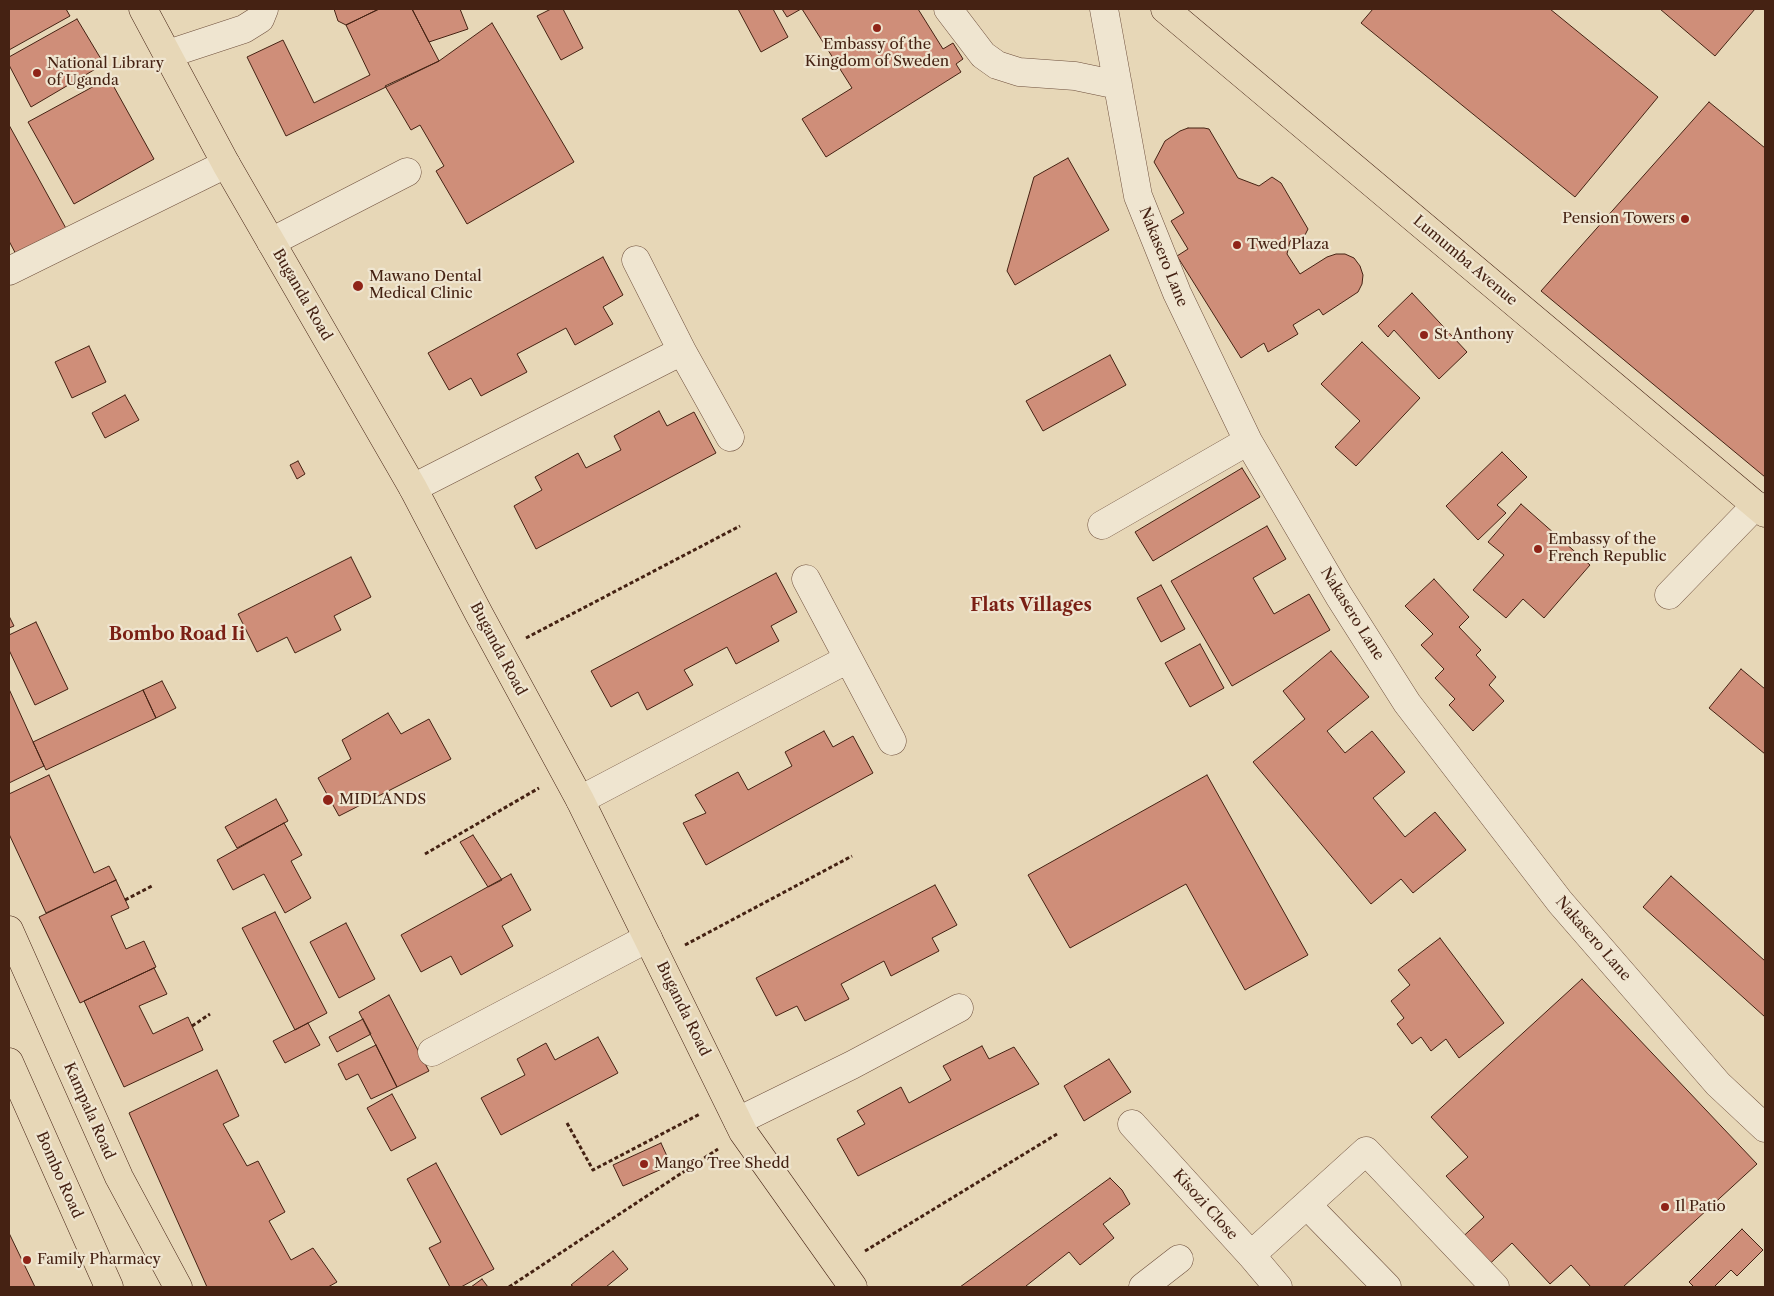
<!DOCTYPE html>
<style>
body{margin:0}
#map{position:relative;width:1774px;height:1296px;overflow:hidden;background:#e7d7b7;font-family:"Libre Caslon Text",serif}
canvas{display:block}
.frame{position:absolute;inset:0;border:10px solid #452213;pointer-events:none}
</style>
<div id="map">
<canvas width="1774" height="1296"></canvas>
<div class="frame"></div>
</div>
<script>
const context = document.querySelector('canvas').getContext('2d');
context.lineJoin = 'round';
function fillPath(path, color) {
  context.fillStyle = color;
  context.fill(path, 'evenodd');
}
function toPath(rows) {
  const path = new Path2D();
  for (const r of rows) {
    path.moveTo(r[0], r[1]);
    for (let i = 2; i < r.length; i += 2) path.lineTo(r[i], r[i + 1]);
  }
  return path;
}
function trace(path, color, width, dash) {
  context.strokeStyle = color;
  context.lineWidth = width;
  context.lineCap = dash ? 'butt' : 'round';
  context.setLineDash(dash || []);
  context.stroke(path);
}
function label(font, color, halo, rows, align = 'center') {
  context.font = font + ' "Libre Caslon Text",serif';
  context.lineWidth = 4.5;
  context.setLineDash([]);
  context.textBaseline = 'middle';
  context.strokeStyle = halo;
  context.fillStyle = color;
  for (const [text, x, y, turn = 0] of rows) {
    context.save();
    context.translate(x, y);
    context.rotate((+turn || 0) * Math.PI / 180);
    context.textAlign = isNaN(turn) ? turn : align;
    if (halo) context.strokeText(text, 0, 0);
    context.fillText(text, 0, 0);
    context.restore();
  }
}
const building = toPath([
 [9,9,66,9,70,16,9,50,9,9],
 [334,9,379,9,346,25,338,21,334,9],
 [379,9,412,9,439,61,286,136,247,57,283,40,314,103,370,75,346,25,379,9],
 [412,9,460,9,468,29,429,42,412,9],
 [551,9,563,9,583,48,561,60,537,16,551,9],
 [738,9,773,9,788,37,761,52,738,9],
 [782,9,801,9,787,17,782,9],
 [802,9,918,9,943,49,953,43,963,59,956,64,961,72,826,157,802,119,852,88,802,9],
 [1373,9,1550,9,1658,97,1575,197,1361,23,1373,9],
 [1660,9,1755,9,1715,56,1660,9],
 [77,19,104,64,31,107,9,65,9,57,77,19],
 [492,23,574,162,467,224,436,171,444,166,420,125,411,130,385,86,439,61,492,23],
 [109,78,154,159,74,204,28,122,109,78],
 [1709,102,1765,148,1765,477,1541,291,1709,102],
 [9,125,68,232,19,260,9,241,9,125],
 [1188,128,1204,128,1209,129,1238,178,1259,186,1272,177,1281,183,1308,229,1305,235,1297,239,1290,241,1287,254,1300,274,1327,257,1336,254,1345,254,1354,258,1360,266,1363,275,1362,284,1358,292,1323,315,1319,309,1293,325,1298,334,1268,352,1264,343,1241,358,1177,256,1188,249,1171,221,1184,213,1154,162,1165,141,1180,131,1188,128],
 [1068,158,1109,230,1015,285,1007,271,1034,177,1068,158],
 [603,257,623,295,603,307,613,324,575,345,566,328,517,354,527,372,481,396,471,378,449,390,428,353,603,257],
 [1412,293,1467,352,1439,379,1394,330,1388,337,1378,326,1412,293],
 [1362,342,1420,398,1356,466,1335,447,1360,421,1321,384,1362,342],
 [89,346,106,382,72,398,55,362,89,346],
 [1110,355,1126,385,1043,431,1026,401,1110,355],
 [125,395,139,420,105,438,92,413,125,395],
 [659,411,667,426,694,412,716,453,536,549,514,506,542,490,535,477,578,453,586,468,621,450,614,436,659,411],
 [1502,452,1527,477,1497,505,1506,513,1478,540,1446,506,1502,452],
 [298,461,305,474,297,479,290,465,298,461],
 [1242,468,1260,497,1153,561,1135,532,1242,468],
 [1521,504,1590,565,1544,618,1523,599,1506,618,1473,590,1504,555,1488,542,1521,504],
 [1267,526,1286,559,1253,578,1274,614,1309,594,1330,630,1232,686,1171,581,1267,526],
 [351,557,371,597,334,616,341,630,295,653,287,637,257,652,238,614,351,557],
 [776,573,797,612,771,626,779,641,736,664,727,647,684,670,693,685,647,710,638,692,611,707,591,671,776,573],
 [1434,579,1469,617,1459,627,1481,650,1476,655,1496,677,1489,685,1504,701,1473,731,1449,705,1455,699,1435,678,1444,669,1421,645,1433,634,1405,606,1434,579],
 [1161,585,1185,629,1161,642,1137,598,1161,585],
 [9,616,14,626,9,628,9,616],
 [36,622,68,689,35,705,9,650,9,635,36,622],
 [1200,644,1224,688,1190,707,1165,663,1200,644],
 [1331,651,1369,697,1327,731,1345,753,1372,731,1405,772,1373,798,1405,837,1435,812,1466,850,1413,893,1401,879,1371,904,1253,762,1305,719,1283,691,1331,651],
 [1741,669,1765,689,1765,754,1709,708,1741,669],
 [162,681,176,708,156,718,143,690,162,681],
 [9,689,44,766,9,783,9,689],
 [143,690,156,718,46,770,33,742,143,690],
 [388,713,401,734,429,719,451,759,339,816,318,778,351,759,342,740,388,713],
 [824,731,833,747,853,736,873,773,706,865,683,823,706,813,695,795,738,772,748,790,792,766,785,752,824,731],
 [49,775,94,873,109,866,116,880,46,913,9,834,9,794,49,775],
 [1207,775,1308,955,1245,990,1186,884,1070,948,1028,875,1207,775],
 [276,799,288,821,237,848,225,827,276,799],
 [284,823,302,855,291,861,311,898,285,913,264,874,233,890,217,860,284,823],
 [473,835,502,880,488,887,460,842,473,835],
 [511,874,531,910,502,926,513,946,461,975,451,956,421,972,401,935,511,874],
 [1671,876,1765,961,1765,1017,1643,907,1671,876],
 [116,880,129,908,111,916,126,949,144,941,156,967,80,1003,39,917,116,880],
 [935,885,957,925,932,938,939,951,891,976,884,961,841,984,849,999,805,1021,797,1006,776,1016,756,978,935,885],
 [275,912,327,1013,295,1030,242,928,275,912],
 [346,923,375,979,339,998,310,942,346,923],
 [1440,938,1504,1023,1459,1058,1446,1039,1431,1051,1421,1037,1412,1044,1397,1024,1404,1018,1391,1001,1410,985,1398,970,1440,938],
 [154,968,167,994,139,1006,153,1034,188,1017,203,1050,124,1087,84,1001,154,968],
 [1582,979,1757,1164,1623,1287,1591,1287,1571,1265,1550,1284,1512,1243,1481,1272,1455,1244,1484,1217,1446,1176,1468,1157,1431,1117,1582,979],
 [389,995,429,1071,397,1087,359,1012,389,995],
 [363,1019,371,1034,337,1052,329,1037,363,1019],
 [308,1023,320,1045,285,1063,273,1041,308,1023],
 [598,1037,618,1073,501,1135,481,1098,525,1075,517,1059,546,1043,555,1060,598,1037],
 [376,1045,397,1087,371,1099,358,1074,346,1080,338,1064,376,1045],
 [982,1046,989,1059,1014,1047,1039,1084,858,1176,837,1139,865,1124,857,1111,901,1087,909,1103,951,1080,943,1066,982,1046],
 [1109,1059,1131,1092,1084,1121,1064,1086,1109,1059],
 [217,1070,239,1116,223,1124,247,1166,258,1161,285,1212,269,1221,291,1260,313,1248,337,1282,328,1287,207,1287,129,1113,217,1070],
 [392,1094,416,1138,391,1151,367,1108,392,1094],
 [661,1143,671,1165,623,1186,613,1165,661,1143],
 [436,1163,494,1269,461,1287,450,1287,429,1248,441,1242,407,1179,436,1163],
 [1110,1178,1122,1190,1130,1204,1103,1224,1114,1238,1080,1265,1069,1252,1026,1286,1027,1287,960,1287,1110,1178],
 [1742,1229,1763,1250,1737,1276,1731,1270,1714,1287,1694,1287,1689,1282,1742,1229],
 [9,1233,35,1287,9,1287,9,1233],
 [613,1251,628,1269,606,1287,574,1287,571,1285,613,1251],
 [482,1279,488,1287,471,1287,482,1279]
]);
fillPath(building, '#cf8e79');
trace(building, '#452213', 1);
const minor = toPath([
 [948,9,983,55,997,65,1019,72,1075,76,1118,85],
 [1104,9,1138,196,1177,293,1248,441,1339,596,1407,703,1560,902,1718,1084,1765,1128],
 [168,54,244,29,260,19,264,9],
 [271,242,407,172],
 [636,260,682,351,730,437],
 [9,271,226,164],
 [413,488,682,351],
 [1102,525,1248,441],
 [806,579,892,741],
 [1669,595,1756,505],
 [580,800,848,659],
 [432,1052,648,938],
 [738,1121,852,1065,959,1008],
 [1132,1124,1251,1255,1278,1287],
 [1307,1205,1387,1287],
 [1251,1255,1366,1151,1495,1287],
 [1143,1287,1179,1259]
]);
const major = toPath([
 [143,9,226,164,413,488,479,614,580,800,743,1132,853,1287],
 [1165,9,1765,513],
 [9,930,119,1177,178,1287],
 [9,1062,109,1287]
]);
trace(minor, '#6e4f3c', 29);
trace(major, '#452213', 29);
trace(toPath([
 [526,638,740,526],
 [425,854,539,788],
 [125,900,152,886],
 [685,945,852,856],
 [192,1026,210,1014],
 [567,1123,593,1170,700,1114],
 [865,1251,1057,1134],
 [509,1287,718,1149]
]), '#452213', 3, [4, 2.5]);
trace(minor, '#efe5d0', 28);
trace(major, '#e7d7b7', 28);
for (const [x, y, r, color] of [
 [877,28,5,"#8f2418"],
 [37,73,5,"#8f2418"],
 [1685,219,5,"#8f2418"],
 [1237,245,5,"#8f2418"],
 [358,286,6,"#8f2418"],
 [1424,335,5,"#8f2418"],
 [1538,549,5,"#8f2418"],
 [328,800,6,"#8f2418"],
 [644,1164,5,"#8f2418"],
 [1665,1207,5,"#8f2418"],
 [27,1260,5,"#8f2418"]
]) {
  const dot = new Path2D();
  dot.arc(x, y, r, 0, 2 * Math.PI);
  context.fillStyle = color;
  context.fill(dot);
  trace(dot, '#efe5d0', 2);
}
label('15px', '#452213', '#efe5d0', [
 ["Embassy of the",877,45,"center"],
 ["Kingdom of Sweden",877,62,"center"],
 ["National Library",47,64],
 ["of Uganda",47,81],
 ["Pension Towers",1675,219,"right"],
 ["Twed Plaza",1247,245],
 ["Mawano Dental",369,277],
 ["Medical Clinic",369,294],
 ["St Anthony",1434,335],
 ["Embassy of the",1548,540],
 ["French Republic",1548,557],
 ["MIDLANDS",339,800],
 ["Mango Tree Shedd",654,1164],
 ["Il Patio",1675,1207],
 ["Family Pharmacy",37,1260]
], 'left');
label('15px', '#452213', '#efe5d0', [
 ["Nakasero Lane",1163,257,68],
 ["Lumumba Avenue",1465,261,40],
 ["Buganda Road",302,295,60],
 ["Nakasero Lane",1352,614,58],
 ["Buganda Road",498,649,62],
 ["Nakasero Lane",1593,939,49],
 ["Buganda Road",683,1009,64],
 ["Kampala Road",89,1111,66],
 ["Bombo Road",59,1175,66],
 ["Kisozi Close",1205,1205,48]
]);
label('bold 18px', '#7a1f14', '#efe5d0', [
 ["Flats Villages",1031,606],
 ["Bombo Road Ii",177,635]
]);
</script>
